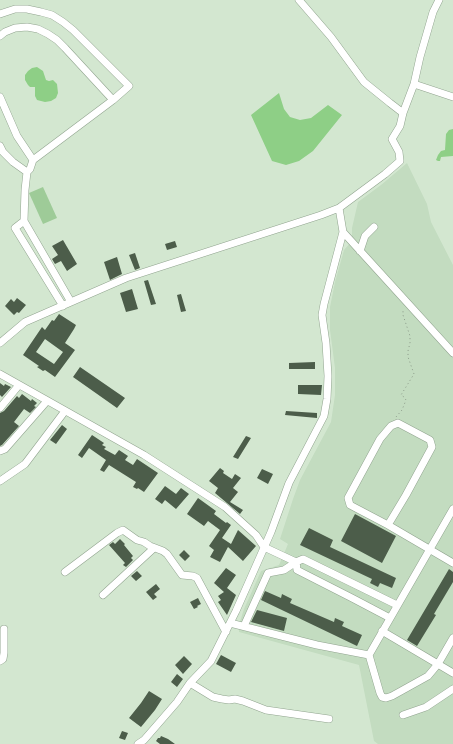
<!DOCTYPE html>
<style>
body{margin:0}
canvas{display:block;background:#d3e7d0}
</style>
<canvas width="453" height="744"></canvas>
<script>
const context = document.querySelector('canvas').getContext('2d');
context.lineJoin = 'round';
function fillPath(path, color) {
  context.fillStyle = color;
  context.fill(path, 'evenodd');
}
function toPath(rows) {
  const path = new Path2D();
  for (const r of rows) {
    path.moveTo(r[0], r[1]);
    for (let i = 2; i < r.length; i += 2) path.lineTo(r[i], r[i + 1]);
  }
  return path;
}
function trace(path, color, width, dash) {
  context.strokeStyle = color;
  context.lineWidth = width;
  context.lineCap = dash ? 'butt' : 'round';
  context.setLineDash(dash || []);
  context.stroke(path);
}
fillPath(toPath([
 [407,163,427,204,431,222,453,265,453,744,378,744,374,741,359,665,239,632,239,625,244,609,261,571,279,565,288,544,280,539,293,499,300,480,331,422,335,395,335,368,330,330,330,307,335,282,344,250,352,241,352,228,358,202,381,185]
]), '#c3dcc0');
fillPath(toPath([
 [43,187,57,218,43,224,29,193]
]), '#9ecb98');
fillPath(toPath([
 [37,67,43,71,46,80,49,81,53,80,57,84,58,93,56,98,51,101,45,102,37,100,35,96,35,87,30,87,28,85,25,80,25,75,28,71,32,68],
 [279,93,284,109,290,117,300,120,311,118,328,105,342,115,313,151,299,161,286,165,272,161,251,115],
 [453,129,453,156,441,157,440,161,438,161,436,160,438,155,441,151,445,150,446,134,449,130]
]), '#8ecf86');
fillPath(toPath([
 [63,240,77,264,67,271,61,261,55,264,52,259,58,255,52,246],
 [175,241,177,247,167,250,165,244],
 [135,253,140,268,135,270,129,255],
 [117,257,122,274,110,280,104,262],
 [148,280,156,304,151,305,144,281],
 [132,289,138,309,126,312,120,293],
 [181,294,186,311,181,312,177,295],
 [17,298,26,305,19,313,17,312,14,315,5,306,11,299,14,302],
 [59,314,76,325,74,329,65,343,75,350,55,377,45,370,43,371,37,367,39,366,23,355,42,327,45,330,52,320,54,321],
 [45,339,63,352,54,364,36,352],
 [315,362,315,369,289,369,289,363],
 [80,367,125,398,117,408,73,377],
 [0,383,4,386,5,384,11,387,2,397,0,395],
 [298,385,322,385,321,395,298,394],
 [22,394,31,401,32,399,37,403,34,406,36,407,30,413,24,409,14,422,19,426,2,445,0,446,0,413,4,411,17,396,19,398],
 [286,411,317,413,317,418,285,415],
 [62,425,67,429,56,444,50,440],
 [92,435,104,443,102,445,106,447,104,449,115,455,119,450,128,456,125,460,133,465,137,459,158,473,144,492,138,488,137,489,133,487,136,482,109,465,104,472,100,470,106,460,89,448,82,458,78,455],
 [246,436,251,438,238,459,233,457],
 [220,468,224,471,223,473,232,479,235,474,241,478,233,488,238,492,230,502,243,510,240,514,215,493,218,488,209,481],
 [262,469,273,474,268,484,257,478],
 [165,486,176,494,181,488,189,494,176,509,165,500,162,504,155,499],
 [198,498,216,511,214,514,226,523,227,522,231,525,222,538,231,544,238,530,256,546,243,561,228,547,220,562,210,557,214,550,209,546,220,530,208,521,204,526,187,514],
 [355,514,396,536,382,563,341,541],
 [309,528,333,540,330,547,396,578,392,588,380,583,378,587,370,583,372,579,300,545],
 [120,539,125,544,124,545,133,556,131,558,133,560,126,567,123,565,125,563,109,545,113,542,115,544],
 [184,550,190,556,185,561,179,555],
 [226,568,236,575,227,588,236,595,227,615,218,602,221,600,218,596,224,592,214,583],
 [449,569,453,572,453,582,434,614,436,615,417,646,407,640],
 [137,571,142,576,136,581,131,576],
 [156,584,160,589,154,594,157,597,153,600,146,592],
 [265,591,281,598,282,594,292,599,290,603,334,622,335,618,344,622,342,626,362,635,357,646,261,600],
 [198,598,201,604,197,606,198,607,194,609,190,602],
 [257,610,287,618,284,631,251,622],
 [221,655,236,663,231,672,216,664],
 [184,656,192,664,183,674,175,665],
 [177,674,183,679,177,687,171,682],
 [149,691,162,699,155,710,141,727,129,718,141,703],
 [122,731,128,733,125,740,119,738],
 [161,736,168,739,175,744,160,744,156,741,158,738,160,738]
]), '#4c5d4a');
const minor = toPath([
 [299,0,331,37,364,82,390,103,403,113],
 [0,14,15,9,27,9,41,12,52,15,63,22,73,30,129,86,113,100,33,160,30,169,27,172,25,190,24,221,71,302],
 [0,36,5,32,15,28,27,27,38,29,48,34,57,40,65,48,113,100],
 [414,84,453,97],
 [0,97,17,136,33,160],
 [0,146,3,152,13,162,27,172],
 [24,221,15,228,63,306],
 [343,232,453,353],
 [360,251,365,236,374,227],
 [0,343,25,322,126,278,321,215,339,208,385,174,400,161,399,152,392,139,400,126,403,113,414,84,420,57,433,12,439,0],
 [0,374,144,455,225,507,256,535,264,547,296,562],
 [0,408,19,385],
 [0,451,5,449,47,401],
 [0,481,25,464,65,411],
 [453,509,369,655,380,693,382,697,386,698,392,696,428,676,438,664,453,638],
 [388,525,406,495,432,447,430,440,398,423,391,426,380,439,348,498,350,505,388,525,453,563],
 [65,572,117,533,123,530,137,540,144,542,150,546,163,551,167,554,182,575,193,576,197,578,226,632],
 [103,595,154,548],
 [390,618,352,598,297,570,296,562,303,559,397,605],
 [230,623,317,645,369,655],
 [244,626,268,573,284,570,296,562],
 [382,631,453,673],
 [0,661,3,659,4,653,4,629],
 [190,683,213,697,222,699,229,700,235,699,243,701,266,710,329,719],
 [403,715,426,707,453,689],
 [138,744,144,740,177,702,190,683,211,661,236,611,271,532,289,483,324,416,327,399,328,376,326,343,322,315,324,304,343,232,339,208]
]);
trace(minor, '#91a48f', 8);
trace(toPath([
 [396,417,402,410,406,400,404,397,401,395,414,374,408,357,408,351,410,343,410,336,403,315,403,309]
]), '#8b9a89', 1, [1, 3]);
trace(minor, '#fff', 7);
</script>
